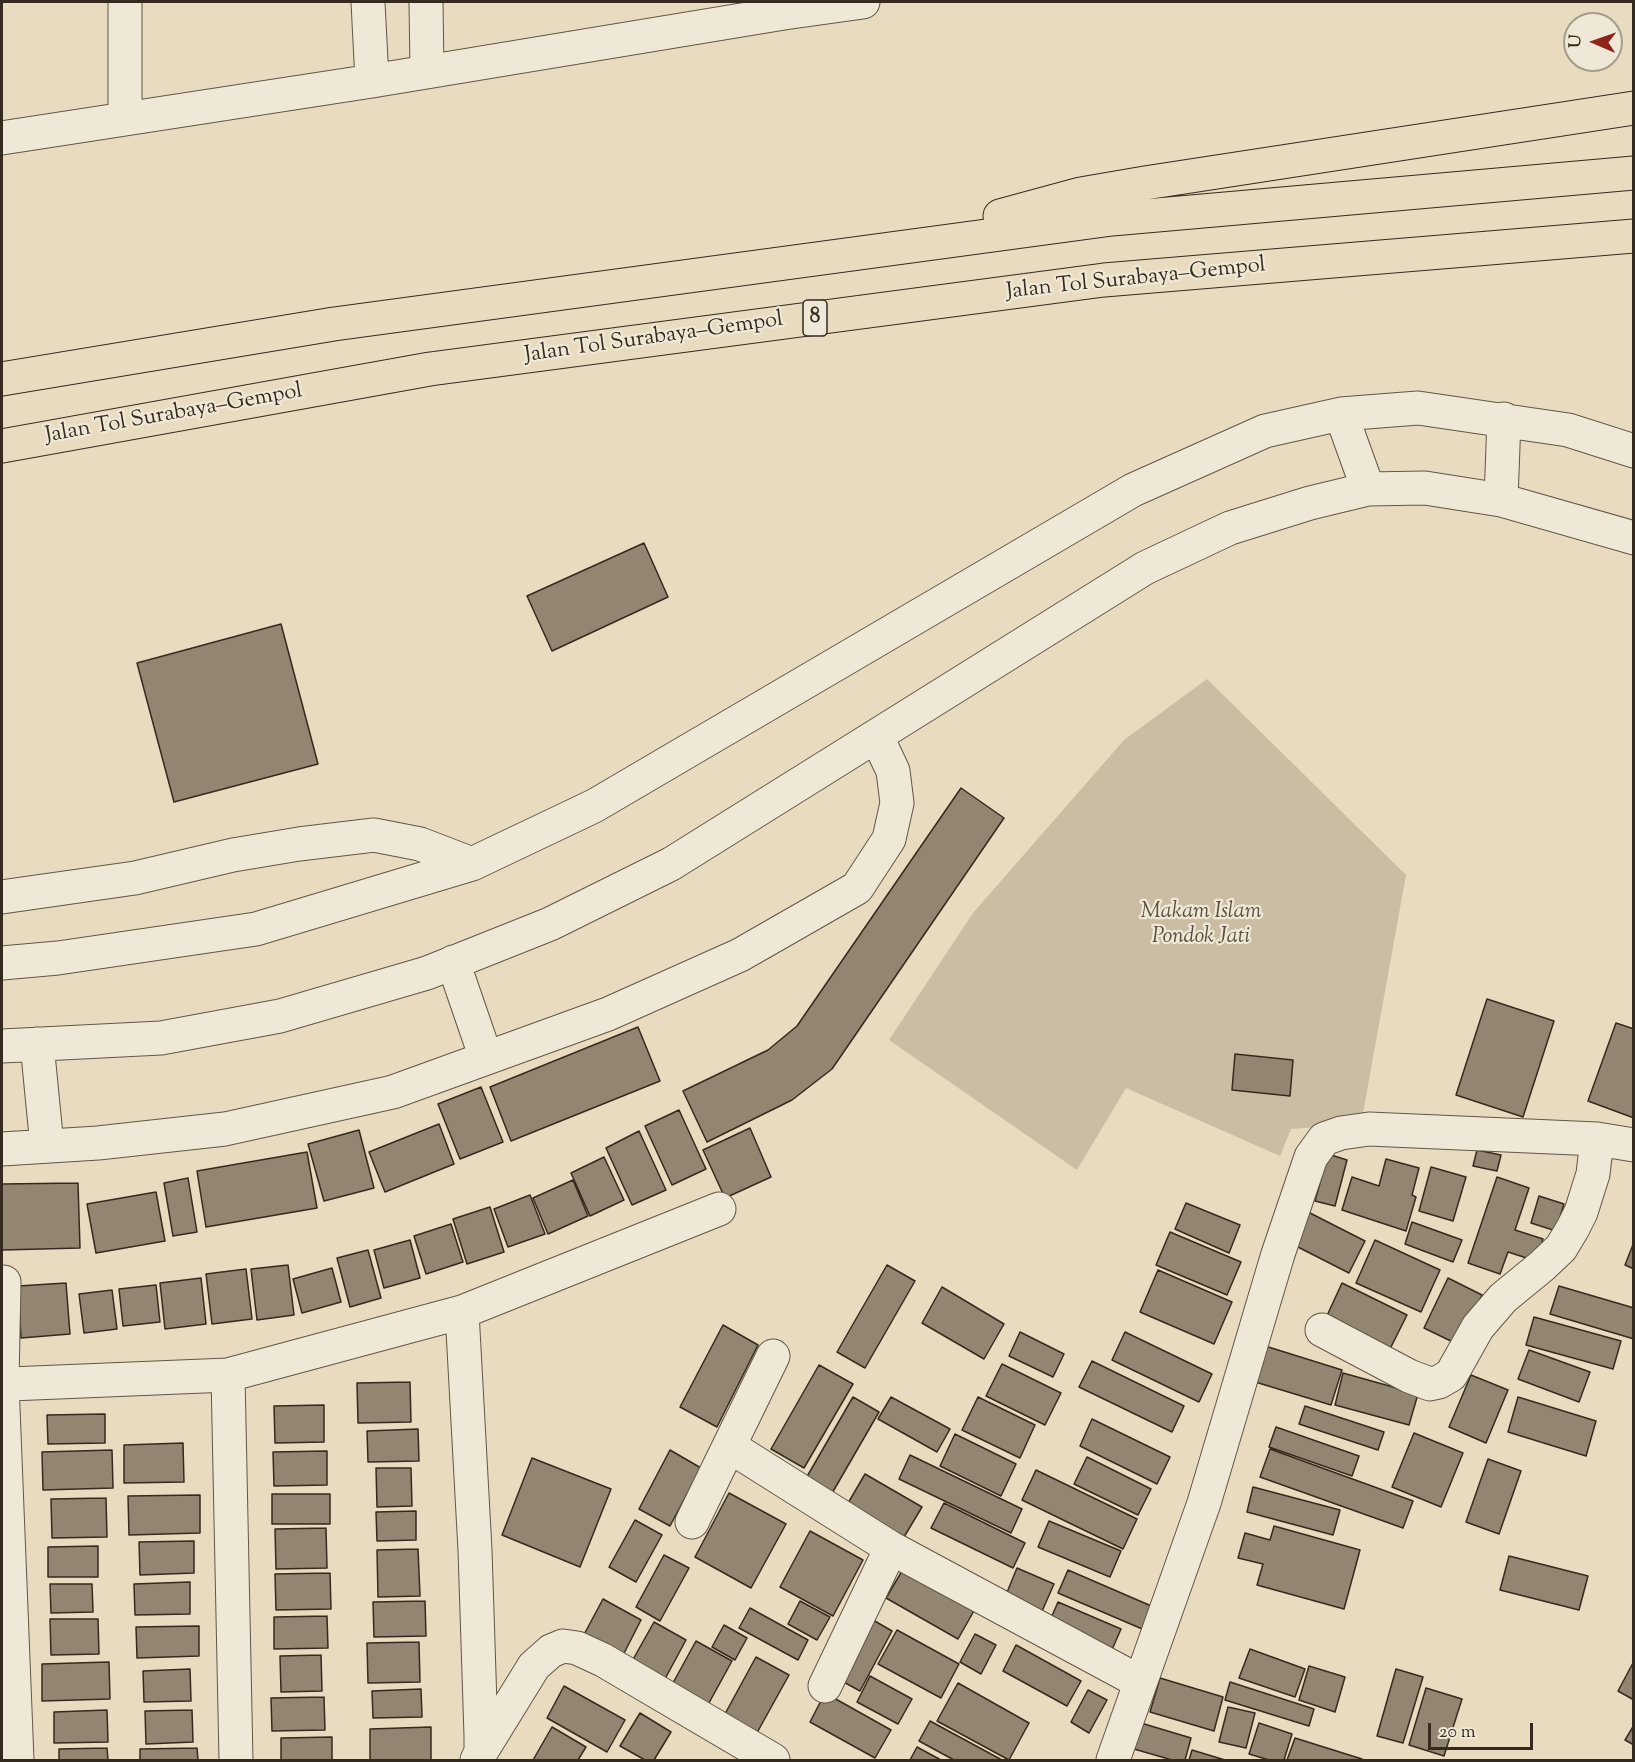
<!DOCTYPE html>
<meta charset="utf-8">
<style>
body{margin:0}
#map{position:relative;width:1635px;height:1762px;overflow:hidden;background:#e8dbc0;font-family:"Sorts Mill Goudy",serif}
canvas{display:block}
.frame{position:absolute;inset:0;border:3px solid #352a1d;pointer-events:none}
.north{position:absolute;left:1563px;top:12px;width:60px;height:60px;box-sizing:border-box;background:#f0e8d6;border:2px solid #a59c8c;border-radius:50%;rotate:272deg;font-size:16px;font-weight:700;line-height:24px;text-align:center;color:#352a1d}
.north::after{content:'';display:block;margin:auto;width:21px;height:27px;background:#8f2418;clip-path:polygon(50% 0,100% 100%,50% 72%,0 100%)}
.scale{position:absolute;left:1428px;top:1723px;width:105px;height:27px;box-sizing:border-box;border:3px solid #352a1d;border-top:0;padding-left:8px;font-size:18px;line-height:21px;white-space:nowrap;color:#352a1d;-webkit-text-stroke:4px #f0e8d6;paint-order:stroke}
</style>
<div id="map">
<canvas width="1635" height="1762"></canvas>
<div class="frame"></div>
<div class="north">U</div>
<div class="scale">20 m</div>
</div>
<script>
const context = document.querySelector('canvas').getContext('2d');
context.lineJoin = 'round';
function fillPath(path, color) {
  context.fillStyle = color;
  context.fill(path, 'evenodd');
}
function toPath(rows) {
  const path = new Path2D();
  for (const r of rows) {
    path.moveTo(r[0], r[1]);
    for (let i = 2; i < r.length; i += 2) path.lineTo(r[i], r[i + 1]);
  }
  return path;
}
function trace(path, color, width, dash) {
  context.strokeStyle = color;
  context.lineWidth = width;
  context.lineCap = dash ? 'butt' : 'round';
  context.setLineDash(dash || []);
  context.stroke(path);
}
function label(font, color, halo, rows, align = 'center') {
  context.font = font + ' "Sorts Mill Goudy",serif';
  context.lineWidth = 4.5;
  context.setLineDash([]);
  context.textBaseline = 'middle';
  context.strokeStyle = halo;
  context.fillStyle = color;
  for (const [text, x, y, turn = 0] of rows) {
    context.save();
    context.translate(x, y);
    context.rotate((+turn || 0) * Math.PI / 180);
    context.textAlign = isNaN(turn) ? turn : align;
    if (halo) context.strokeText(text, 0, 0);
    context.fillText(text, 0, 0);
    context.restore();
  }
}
fillPath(toPath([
 [1207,679,1406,875,1361,1124,1291,1129,1280,1156,1126,1088,1077,1170,889,1040,973,913,1124,740]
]), '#cabda4');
const building = toPath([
 [644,543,668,597,552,651,527,596,644,543],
 [281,624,318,764,174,802,137,663,281,624],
 [961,788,1004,818,832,1069,792,1100,707,1142,683,1091,768,1050,797,1026,961,788],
 [1487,999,1554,1021,1523,1117,1456,1095,1487,999],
 [1616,1023,1634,1029,1634,1118,1588,1101,1616,1023],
 [638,1027,660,1081,511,1141,490,1087,638,1027],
 [1235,1054,1293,1060,1290,1096,1232,1090,1235,1054],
 [481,1087,503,1142,460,1159,438,1104,481,1087],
 [679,1110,706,1169,672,1185,645,1126,679,1110],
 [439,1124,454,1164,385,1192,369,1152,439,1124],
 [750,1128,771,1177,725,1198,703,1150,750,1128],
 [359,1130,374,1188,324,1201,308,1144,359,1130],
 [639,1131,666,1190,632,1205,606,1148,639,1131],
 [1477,1150,1501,1155,1497,1171,1473,1166,1477,1150],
 [307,1152,317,1208,206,1227,197,1171,307,1152],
 [1328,1154,1347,1160,1335,1206,1315,1201,1328,1154],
 [604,1157,624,1200,590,1216,571,1173,604,1157],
 [1386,1159,1419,1168,1412,1195,1416,1197,1406,1231,1342,1210,1352,1177,1379,1186,1386,1159],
 [1431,1167,1466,1177,1453,1221,1419,1211,1431,1167],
 [1497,1177,1529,1188,1515,1230,1543,1239,1536,1261,1508,1252,1500,1274,1468,1263,1497,1177],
 [188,1178,197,1232,173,1236,164,1183,188,1178],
 [573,1180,588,1216,548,1234,533,1198,573,1180],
 [78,1183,80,1248,2,1250,2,1184,78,1183],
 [156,1192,165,1241,96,1253,87,1204,156,1192],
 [530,1195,545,1234,508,1247,494,1209,530,1195],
 [1539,1196,1564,1204,1556,1231,1531,1223,1539,1196],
 [1186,1203,1240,1225,1229,1253,1175,1229,1186,1203],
 [490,1207,504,1252,467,1264,453,1219,490,1207],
 [1308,1212,1365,1241,1349,1273,1292,1244,1308,1212],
 [1412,1222,1462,1240,1453,1262,1405,1244,1412,1222],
 [451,1224,463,1262,426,1274,414,1236,451,1224],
 [1170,1232,1241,1262,1227,1295,1156,1265,1170,1232],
 [410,1240,420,1278,384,1288,374,1250,410,1240],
 [1375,1240,1440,1270,1421,1312,1356,1283,1375,1240],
 [1634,1242,1634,1269,1625,1265,1634,1242],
 [368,1250,381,1298,350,1307,337,1258,368,1250],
 [288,1265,294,1315,257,1320,251,1269,288,1265],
 [887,1265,915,1281,865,1368,837,1352,887,1265],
 [332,1268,341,1302,302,1313,293,1279,332,1268],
 [246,1269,252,1319,212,1324,206,1274,246,1269],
 [1158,1270,1232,1302,1214,1344,1140,1312,1158,1270],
 [201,1278,206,1324,165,1329,160,1283,201,1278],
 [1448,1278,1482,1295,1459,1345,1424,1328,1448,1278],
 [66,1283,70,1334,21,1338,18,1286,66,1283],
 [1342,1283,1407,1315,1389,1351,1325,1320,1342,1283],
 [156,1285,160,1322,123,1326,119,1289,156,1285],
 [1559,1286,1634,1308,1634,1339,1550,1314,1559,1286],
 [942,1287,1004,1324,984,1359,922,1323,942,1287],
 [112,1290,117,1329,84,1333,79,1294,112,1290],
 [1534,1317,1621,1341,1613,1369,1526,1345,1534,1317],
 [723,1325,758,1345,717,1427,680,1407,723,1325],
 [1020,1332,1064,1354,1053,1377,1009,1356,1020,1332],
 [1125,1332,1212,1374,1199,1402,1112,1360,1125,1332],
 [1262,1345,1342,1370,1331,1405,1252,1381,1262,1345],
 [1529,1350,1590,1372,1579,1402,1518,1379,1529,1350],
 [1092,1361,1184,1406,1172,1432,1079,1387,1092,1361],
 [1002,1364,1061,1393,1045,1425,986,1396,1002,1364],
 [819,1365,853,1384,804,1468,771,1449,819,1365],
 [1343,1373,1418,1394,1409,1425,1335,1405,1343,1373],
 [1471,1375,1508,1390,1486,1443,1449,1427,1471,1375],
 [410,1382,411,1422,358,1423,357,1383,410,1382],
 [853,1397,879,1412,831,1495,805,1480,853,1397],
 [891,1397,950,1429,937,1452,878,1419,891,1397],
 [978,1397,1035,1425,1020,1458,962,1430,978,1397],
 [1518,1397,1596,1421,1586,1456,1508,1432,1518,1397],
 [324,1405,324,1442,275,1443,274,1406,324,1405],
 [1305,1406,1384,1432,1378,1450,1299,1424,1305,1406],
 [105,1414,105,1443,48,1444,47,1415,105,1414],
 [1092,1419,1170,1457,1157,1484,1080,1446,1092,1419],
 [1276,1427,1359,1456,1352,1476,1269,1447,1276,1427],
 [418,1429,419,1461,368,1462,367,1431,418,1429],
 [1414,1433,1463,1453,1441,1507,1392,1487,1414,1433],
 [955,1434,1016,1464,1001,1496,940,1466,955,1434],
 [183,1443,184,1482,124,1483,124,1445,183,1443],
 [1270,1449,1413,1501,1403,1528,1260,1477,1270,1449],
 [112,1450,113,1488,43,1490,42,1452,112,1450],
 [670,1450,701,1468,670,1526,639,1509,670,1450],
 [327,1451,327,1485,274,1486,273,1452,327,1451],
 [910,1455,1022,1509,1011,1533,899,1479,910,1455],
 [1087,1457,1151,1489,1138,1515,1074,1484,1087,1457],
 [532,1458,611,1489,580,1567,502,1535,532,1458],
 [1488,1459,1521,1471,1499,1534,1466,1522,1488,1459],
 [376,1468,411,1468,412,1506,377,1507,376,1468],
 [1036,1470,1137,1519,1123,1549,1022,1500,1036,1470],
 [865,1474,922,1507,901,1542,844,1510,865,1474],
 [1253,1487,1340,1510,1333,1535,1247,1512,1253,1487],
 [729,1493,786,1524,751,1588,695,1557,729,1493],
 [272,1494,330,1494,330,1524,272,1524,272,1494],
 [200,1495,200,1533,129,1535,128,1496,200,1495],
 [106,1498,107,1537,52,1538,51,1499,106,1498],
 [944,1503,1025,1543,1013,1568,931,1528,944,1503],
 [416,1511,416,1540,377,1541,376,1512,416,1511],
 [635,1520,662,1535,636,1582,609,1567,635,1520],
 [1049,1521,1121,1551,1110,1577,1038,1547,1049,1521],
 [1274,1526,1360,1550,1344,1609,1257,1585,1263,1564,1238,1558,1245,1533,1270,1540,1274,1526],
 [326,1528,327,1568,276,1569,275,1529,326,1528],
 [810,1531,863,1560,833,1616,780,1587,810,1531],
 [194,1541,194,1573,140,1575,139,1542,194,1541],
 [98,1546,98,1577,48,1577,48,1547,98,1546],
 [418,1549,420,1596,378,1597,377,1550,418,1549],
 [664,1555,689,1568,660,1621,636,1607,664,1555],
 [1509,1556,1588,1576,1579,1610,1500,1590,1509,1556],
 [908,1561,979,1602,958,1639,886,1598,908,1561],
 [1017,1568,1054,1584,1039,1618,1003,1602,1017,1568],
 [1068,1570,1156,1608,1147,1631,1058,1593,1068,1570],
 [330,1573,331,1609,276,1610,275,1574,330,1573],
 [190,1582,190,1614,135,1615,134,1584,190,1582],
 [50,1584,92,1584,93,1612,51,1613,50,1584],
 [603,1599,641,1620,619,1663,580,1642,603,1599],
 [425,1601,426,1636,374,1637,373,1602,425,1601],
 [800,1601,830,1617,817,1640,788,1624,800,1601],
 [1058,1602,1121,1629,1111,1652,1048,1625,1058,1602],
 [750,1608,808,1640,798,1660,739,1628,750,1608],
 [327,1616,328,1648,274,1649,274,1617,327,1616],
 [50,1619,98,1619,99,1654,51,1655,50,1619],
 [873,1620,892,1631,860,1691,840,1680,873,1620],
 [654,1622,686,1640,659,1690,626,1672,654,1622],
 [724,1625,747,1638,735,1660,712,1647,724,1625],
 [199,1626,199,1656,137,1658,136,1627,199,1626],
 [897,1630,959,1664,941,1698,878,1664,897,1630],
 [975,1634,996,1645,981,1674,960,1662,975,1634],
 [696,1641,732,1661,704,1712,668,1692,696,1641],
 [419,1642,420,1682,368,1683,367,1643,419,1642],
 [1016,1645,1081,1681,1067,1706,1003,1671,1016,1645],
 [1250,1649,1305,1669,1295,1697,1239,1678,1250,1649],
 [321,1655,322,1691,281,1692,280,1656,321,1655],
 [756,1657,789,1675,753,1740,720,1723,756,1657],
 [1634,1661,1634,1700,1618,1691,1634,1661],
 [109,1662,110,1699,42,1701,42,1664,109,1662],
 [1309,1666,1345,1677,1335,1712,1299,1700,1309,1666],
 [190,1669,191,1701,144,1702,143,1671,190,1669],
 [1396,1669,1423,1677,1403,1743,1377,1736,1396,1669],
 [870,1676,912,1699,898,1724,857,1702,870,1676],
 [1160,1678,1223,1697,1214,1731,1150,1712,1160,1678],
 [1230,1682,1314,1709,1309,1726,1225,1700,1230,1682],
 [958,1683,1029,1723,1009,1760,937,1721,958,1683],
 [564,1686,625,1720,607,1752,547,1718,564,1686],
 [1426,1688,1462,1699,1444,1756,1409,1745,1426,1688],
 [421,1689,422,1717,373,1718,372,1691,421,1689],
 [1088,1690,1107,1700,1089,1733,1071,1722,1088,1690],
 [825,1693,891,1730,875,1758,810,1722,825,1693],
 [324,1697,325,1730,272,1731,271,1698,324,1697],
 [1228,1707,1255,1713,1246,1748,1219,1742,1228,1707],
 [107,1710,108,1742,54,1743,54,1712,107,1710],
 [192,1710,193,1742,146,1744,145,1711,192,1710],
 [640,1713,671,1732,654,1760,645,1760,620,1746,640,1713],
 [930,1721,1002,1760,954,1760,919,1741,930,1721],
 [1141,1723,1191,1738,1185,1760,1172,1760,1134,1749,1141,1723],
 [1259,1723,1292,1734,1284,1760,1269,1760,1249,1754,1259,1723],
 [1634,1725,1634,1745,1625,1740,1634,1725],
 [431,1727,431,1760,370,1760,370,1729,431,1727],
 [552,1727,586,1747,578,1760,533,1760,552,1727],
 [332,1737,332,1760,281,1760,281,1738,332,1737],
 [1295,1738,1362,1759,1361,1760,1287,1760,1295,1738],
 [917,1747,941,1760,910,1760,917,1747],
 [107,1748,108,1760,59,1760,59,1749,107,1748],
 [197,1748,198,1760,140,1760,140,1749,197,1748],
 [1192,1750,1225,1760,1189,1760,1192,1750]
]);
fillPath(building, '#928672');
trace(building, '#352a1d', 1.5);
const minor = toPath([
 [125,2,125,119],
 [368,2,372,81],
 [426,2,427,71],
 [2,138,372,81,784,13,863,2],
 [1341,414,1368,489],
 [1501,500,1504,419],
 [2,897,135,878,233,855,299,844,374,835,420,844,472,864],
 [453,962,486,1058],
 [2,963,58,958,256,929,472,864,594,806,1133,490,1265,431,1341,414,1418,408,1568,430,1634,451],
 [37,1044,47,1146],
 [2,1046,161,1038,280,1016,427,973,550,924,671,864,1145,568,1230,528,1310,503,1368,489,1425,488,1501,500,1634,538],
 [2,1149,98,1143,225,1129,393,1092,608,1014,740,955,857,888,889,839,897,803,893,771,877,737],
 [462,1312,475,1550,481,1736,481,1752,477,1760],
 [1322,1330,1409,1376,1430,1384,1439,1382,1451,1375,1478,1327,1503,1298,1542,1266,1561,1248,1573,1228,1581,1212,1593,1174,1597,1139],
 [228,1375,236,1760],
 [2,1383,4,1282],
 [729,1446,891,1548,1140,1682],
 [692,1522,773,1356],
 [825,1686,891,1548],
 [481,1752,534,1666,551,1651,563,1646,577,1648,603,1660,773,1760],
 [17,1760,2,1383,10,1384,228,1375,462,1312,719,1209],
 [1113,1760,1204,1503,1278,1254,1311,1157,1324,1139,1341,1133,1369,1129,1597,1139,1634,1145]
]);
const highway = toPath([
 [1000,216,1081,194,1145,183,1634,108],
 [2,379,334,324,1112,219,1634,173],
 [2,446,430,369,1104,280,1634,236]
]);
trace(minor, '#625646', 35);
trace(highway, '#352a1d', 35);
trace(minor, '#f0e8d6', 33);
trace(highway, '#e8dbc0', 33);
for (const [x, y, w] of [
 [815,318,24]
]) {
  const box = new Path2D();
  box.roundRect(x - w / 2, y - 18, w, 36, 4.5);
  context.fillStyle = '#f0e8d6';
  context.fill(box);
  trace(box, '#352a1d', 1.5);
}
label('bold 21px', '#352a1d', null, [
 ["8",815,318]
]);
label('22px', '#352a1d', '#f0e8d6', [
 ["Jalan Tol Surabaya–Gempol",1136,280,-6],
 ["Jalan Tol Surabaya–Gempol",654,339,-8],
 ["Jalan Tol Surabaya–Gempol",174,415,-10]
]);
label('italic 22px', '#5a4f3f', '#f0e8d6', [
 ["Makam Islam",1201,913],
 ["Pondok Jati",1201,938]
]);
</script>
